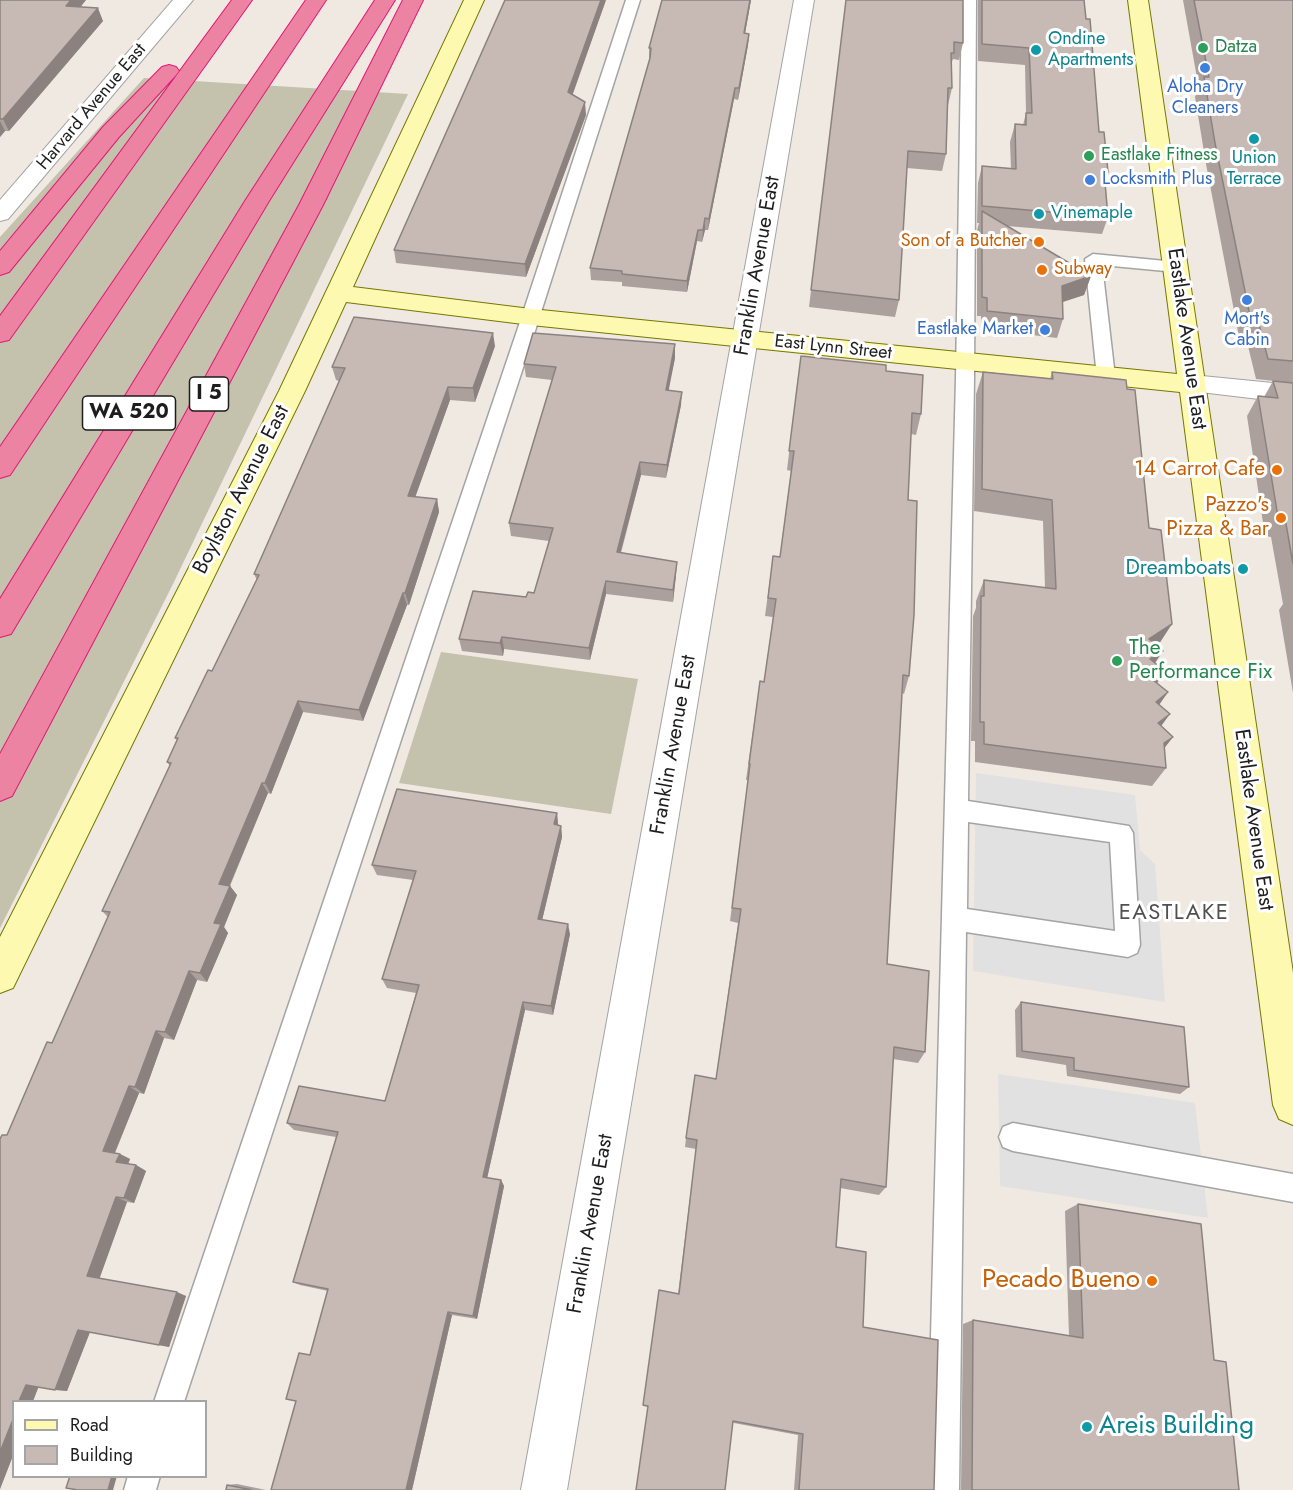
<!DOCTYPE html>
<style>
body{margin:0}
#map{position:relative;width:1293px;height:1490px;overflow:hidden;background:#efe9e2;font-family:Jost,sans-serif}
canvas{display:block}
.legend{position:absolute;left:12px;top:1400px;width:195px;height:78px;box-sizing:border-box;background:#fff;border:2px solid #a5a5a5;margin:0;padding:8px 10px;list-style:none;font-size:18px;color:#1d1d1d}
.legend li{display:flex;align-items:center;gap:12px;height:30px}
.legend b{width:30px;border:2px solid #a5a5a5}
</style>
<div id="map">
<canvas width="1293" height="1490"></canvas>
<ul class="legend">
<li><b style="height:8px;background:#fef9b1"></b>Road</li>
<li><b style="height:16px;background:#c7bab5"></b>Building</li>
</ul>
</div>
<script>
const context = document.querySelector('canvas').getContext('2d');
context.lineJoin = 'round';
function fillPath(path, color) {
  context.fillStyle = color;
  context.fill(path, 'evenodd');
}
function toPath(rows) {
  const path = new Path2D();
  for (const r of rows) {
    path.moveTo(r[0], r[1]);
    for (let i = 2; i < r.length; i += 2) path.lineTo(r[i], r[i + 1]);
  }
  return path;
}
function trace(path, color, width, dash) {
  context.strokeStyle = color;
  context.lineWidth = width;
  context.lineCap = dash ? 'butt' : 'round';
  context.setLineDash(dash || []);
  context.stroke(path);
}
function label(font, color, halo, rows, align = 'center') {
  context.font = font + ' Jost,sans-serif';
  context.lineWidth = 6;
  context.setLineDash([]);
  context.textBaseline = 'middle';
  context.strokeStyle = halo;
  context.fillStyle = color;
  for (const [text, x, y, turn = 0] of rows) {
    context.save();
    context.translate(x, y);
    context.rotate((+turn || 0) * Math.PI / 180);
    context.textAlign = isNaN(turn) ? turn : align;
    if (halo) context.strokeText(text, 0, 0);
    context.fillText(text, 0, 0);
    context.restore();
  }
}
fillPath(toPath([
 [144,78,408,94,173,584,0,928,0,237],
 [441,652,638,679,611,814,399,783]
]), '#c4c1ad');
fillPath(toPath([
 [976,773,1135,795,1140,850,1155,864,1165,1002,973,971],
 [998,1074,1195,1103,1208,1218,1000,1186]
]), '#e1e1e1');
const lane = toPath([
 [626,0,640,0,535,331,184,1402,154,1402,517,331,626,0],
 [962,0,976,0,974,378,968,801,1129,826,1133,833,1140,945,1137,953,1128,957,966,932,959,1490,927,1490,956,378,962,0],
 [968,822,1110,842,1115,931,967,909,968,822],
 [1093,254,1176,262,1182,263,1184,267,1182,271,1176,272,1102,265,1115,377,1112,381,1106,383,1100,381,1097,377,1085,259,1093,254],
 [1013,1123,1293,1174,1293,1202,1013,1151,1003,1147,999,1137,1003,1127,1013,1123],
 [128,1476,160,1476,156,1490,124,1490,128,1476]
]);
const street = toPath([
 [173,0,193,0,8,219,0,221,0,200,173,0],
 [794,0,814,0,567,1490,521,1490,794,0],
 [1192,375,1293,385,1293,403,1183,390,1179,384,1183,378,1192,375]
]);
const secondary = toPath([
 [464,0,484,0,353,287,531,309,1177,374,1128,0,1148,0,1293,973,1293,1125,1279,1119,1273,1105,1180,392,531,325,346,302,305,391,13,988,0,993,0,937,279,391,464,0]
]);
const highway = toPath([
 [232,0,252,0,9,340,0,342,0,316,232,0],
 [306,0,326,0,10,475,0,478,0,447,306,0],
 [375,0,395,0,269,201,11,634,0,637,0,599,245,201,375,0],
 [403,0,423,0,323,205,12,796,0,801,0,754,299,205,403,0],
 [169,65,176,67,179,71,176,75,119,137,9,272,0,275,0,251,103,127,162,67,169,65]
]);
trace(lane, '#a4a4a4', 3);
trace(street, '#a4a4a4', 2);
trace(secondary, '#770', 2);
trace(highway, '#e41773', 2);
fillPath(lane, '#fff');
fillPath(street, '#fff');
fillPath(secondary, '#fef9b1');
fillPath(highway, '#ec83a2');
fillPath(toPath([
 [0,0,86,0,80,7,103,21,9,131,5,131,0,137],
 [606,0,572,94,586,115,526,277,396,263,394,250],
 [751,0,745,33,749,34,748,45,738,100,734,99,708,230,705,230,702,242,697,241,687,292,622,286,622,282,591,280,590,268,650,59,649,59,649,48],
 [846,0,963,43,959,60,953,59,951,65,952,88,948,105,946,154,942,171,907,168,899,300,895,317,809,307],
 [978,0,1084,0,1099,132,1108,172,1105,180,1108,217,1102,234,1007,226,1091,276,1084,295,1063,302,1063,319,1057,338,981,329,981,316,977,316,977,230,979,223,977,223,978,183,982,166,1011,169,1010,142,1015,124,1023,125,1026,113,1025,65,978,61],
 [1183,0,1293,0,1293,383,1256,379,1246,338,1239,337,1206,164,1195,97,1199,89],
 [675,344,675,358,668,390,681,405,666,478,641,475,621,553,676,575,673,602,606,594,590,660,504,649,503,656,462,651,459,639,534,593,549,541,511,536,509,523,552,380,526,377,524,364],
 [495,346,475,402,450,400,415,497,437,499,439,512,409,605,407,605,363,721,303,712,271,794,268,793,230,886,237,895,224,927,228,933,207,982,197,980,174,1040,164,1038,144,1094,139,1093,115,1153,120,1154,130,1159,128,1164,136,1165,146,1171,134,1203,127,1202,99,1278,186,1296,169,1347,90,1332,67,1391,38,1387,33,1401,14,1401,14,1453,0,1489,0,1139,7,1135,52,1043,108,917,102,911,170,766,167,762,177,740,175,738,212,671,257,580,254,574,339,381,336,380,332,367],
 [886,371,921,414,916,435,911,434,908,500,909,676,904,694,902,693,887,964,925,1052,918,1063,893,1059,886,1187,879,1195,840,1188,836,1247,863,1327,934,1490,794,1490,798,1435,643,1406,643,1405,678,1294,696,1149,685,1147,686,1138,716,1078,738,923,730,921,748,780,746,780,760,681,764,682,773,617,765,616,773,556,780,557,791,471,787,470,798,377],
 [983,372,1050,379,1052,372,1159,644,1157,645,1163,651,1155,663,1157,684,1168,692,1159,705,1161,727,1173,737,1164,748,1166,768,1152,786,975,762,975,741,971,741,973,616,976,608,976,601,984,580,1045,588,1043,521,974,511,976,394],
 [1273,381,1293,383,1293,693,1279,610,1283,604,1271,537,1265,536,1247,416,1258,396,1264,397],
 [557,813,558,825,561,826,562,837,542,920,570,934,553,1015,525,1010,487,1178,501,1180,504,1186,477,1319,452,1315,412,1490,271,1490,328,1291,300,1285,293,1282,336,1137,294,1130,287,1123,385,1101,416,993,387,988,382,979,413,880,377,875,372,865],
 [1021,1002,1189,1087,1180,1094,1067,1076,1066,1065,1016,1057,1015,1010],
 [1078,1204,1214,1360,1239,1490,961,1490,963,1324,973,1320,1069,1336,1065,1211],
 [237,1484,266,1490,226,1490,227,1485]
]), '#aba09c');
fillPath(toPath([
 [71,0,86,0,71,19,66,6],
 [601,0,606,0,569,105,568,92],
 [750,0,751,0,743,45,744,33],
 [98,8,103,21,9,131,3,119],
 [749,34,748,45,738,100,739,88],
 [735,88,734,99,708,230,709,219],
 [585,102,586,115,526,277,525,264],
 [0,121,5,131,0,137],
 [705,218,705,230,702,242,703,230],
 [698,230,697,241,687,292,687,281],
 [1091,276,1084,295,1056,304,1062,286],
 [493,333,495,346,475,402,473,388],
 [675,344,675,358,666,404,666,390],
 [448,387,450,400,411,509,408,496],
 [682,392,681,405,666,478,667,465],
 [640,462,641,475,617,565,617,552],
 [437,499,439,512,409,605,405,593],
 [677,562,676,575,673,602,673,590],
 [606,581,606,594,590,660,589,648],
 [403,593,407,605,363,721,359,710],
 [1172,624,1159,644,1136,659,1149,639],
 [502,637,504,649,503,656,500,643],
 [1163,651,1150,670,1150,659],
 [1165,671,1152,691,1153,680],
 [1168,692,1154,712,1156,702],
 [298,701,303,712,271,794,265,783],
 [1170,714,1156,733,1158,723],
 [1173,737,1159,755,1164,743],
 [262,783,268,793,226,894,219,884],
 [557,813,558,824,555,835,554,824],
 [561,826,562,837,540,929,538,919],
 [230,886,237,895,224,927,228,933,207,982,200,973,214,923],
 [568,924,570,934,553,1015,551,1006],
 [189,971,197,980,174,1040,165,1032],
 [523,1002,525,1010,486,1183,483,1177],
 [156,1031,164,1038,144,1094,135,1087],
 [129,1086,139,1093,113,1157,103,1151],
 [120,1154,130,1159,127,1167,116,1162],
 [136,1165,146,1171,134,1203,124,1198],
 [501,1180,504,1186,477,1319,473,1316],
 [116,1197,127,1202,99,1280,87,1276],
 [177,1292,186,1296,169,1347,159,1345],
 [448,1312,452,1315,412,1490,406,1490],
 [78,1330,90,1332,67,1391,55,1390],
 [26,1385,39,1386,33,1401,19,1401],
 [14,1417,14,1453,0,1489,0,1452],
 [112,1476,117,1476,113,1490,108,1490]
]), '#8b827f');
const building = toPath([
 [0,0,71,0,66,6,98,8,3,119,0,119,0,0],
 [505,0,601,0,568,92,585,102,525,264,394,250,505,0],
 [662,0,750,0,744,33,749,34,739,88,735,88,709,219,705,218,703,230,698,230,687,281,622,274,622,271,590,268,650,58,651,48,649,48,662,0],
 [846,0,963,0,963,43,954,42,954,53,951,53,952,88,948,88,946,154,908,151,899,300,811,290,846,0],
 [982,0,1084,0,1086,19,1090,19,1099,132,1104,132,1108,172,1104,171,1108,217,982,206,982,166,1016,169,1015,124,1026,125,1026,113,1032,113,1029,48,982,44,982,0],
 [1194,0,1293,0,1293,361,1268,359,1257,317,1250,316,1215,143,1204,77,1209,77,1194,0],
 [982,211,1091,276,1062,286,1063,319,987,311,987,298,982,297,982,211],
 [354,317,493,333,473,388,448,387,408,496,437,499,405,593,403,593,359,710,298,701,265,783,262,783,219,884,230,886,214,923,221,924,200,973,189,971,165,1032,156,1031,135,1087,129,1086,103,1151,120,1154,116,1162,136,1165,124,1198,116,1197,87,1276,177,1292,159,1345,78,1330,55,1390,26,1385,19,1401,14,1401,14,1417,0,1452,0,1139,2,1135,7,1135,47,1042,52,1043,110,912,102,911,171,763,167,762,178,738,175,738,208,670,212,671,259,575,254,574,345,368,332,367,354,317],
 [533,333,675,344,666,390,682,392,667,465,640,462,617,552,677,562,673,590,606,581,589,648,502,637,500,643,459,639,473,591,526,597,528,592,534,593,553,528,509,523,556,367,524,364,533,333],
 [801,356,886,365,886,371,923,375,921,414,912,413,908,500,917,501,914,615,909,676,903,675,887,964,929,971,925,1052,894,1047,886,1187,841,1179,836,1247,866,1252,863,1327,938,1340,934,1490,799,1490,803,1434,733,1421,725,1490,636,1490,648,1406,643,1405,659,1290,679,1294,697,1140,686,1138,695,1075,716,1079,741,909,732,908,750,764,749,764,760,681,764,682,776,599,768,598,773,556,780,557,794,451,789,451,801,356],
 [983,372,1053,379,1052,372,1126,380,1127,389,1135,390,1149,528,1161,530,1172,624,1149,639,1163,651,1150,659,1165,671,1153,680,1168,692,1156,702,1170,714,1158,723,1173,737,1164,743,1166,768,984,744,984,722,980,722,981,596,984,596,984,580,1056,589,1052,500,982,489,983,372],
 [1273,381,1293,383,1293,564,1285,518,1278,517,1258,396,1278,398,1273,381],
 [397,789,557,813,554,824,561,826,538,919,568,924,551,1006,523,1002,483,1177,501,1180,473,1316,448,1312,406,1490,271,1490,296,1401,286,1399,299,1353,310,1355,328,1289,293,1282,338,1132,287,1123,299,1086,385,1101,419,985,382,979,416,871,372,865,397,789],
 [1021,1002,1184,1027,1189,1087,1074,1070,1074,1058,1022,1051,1021,1002],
 [1078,1204,1201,1224,1214,1360,1226,1362,1239,1490,972,1490,973,1320,1083,1338,1078,1204],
 [70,1476,112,1476,108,1490,78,1490,66,1488,70,1476],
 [227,1485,252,1490,226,1490,227,1485]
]);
fillPath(building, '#c7bab5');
trace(building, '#8b827f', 1.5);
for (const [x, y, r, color] of [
 [1203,48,6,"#2e9e5b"],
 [1036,50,6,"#0f9aa8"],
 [1205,68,6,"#3f7fe0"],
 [1254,139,6,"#0f9aa8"],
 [1089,156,6,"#2e9e5b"],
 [1090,180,6,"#3f7fe0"],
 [1039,214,6,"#0f9aa8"],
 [1039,242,6,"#e8710a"],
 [1042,270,6,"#e8710a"],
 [1247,300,6,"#3f7fe0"],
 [1045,330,6,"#3f7fe0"],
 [1277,470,6,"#e8710a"],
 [1281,518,6,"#e8710a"],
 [1243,569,6,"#0f9aa8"],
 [1117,661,6,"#2e9e5b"],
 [1152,1281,6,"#e8710a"],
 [1087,1427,6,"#0f9aa8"]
]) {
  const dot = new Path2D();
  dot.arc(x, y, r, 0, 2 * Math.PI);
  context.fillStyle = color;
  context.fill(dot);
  trace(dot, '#fff', 2);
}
label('18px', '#0d838f', '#fff', [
 ["Ondine",1048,40],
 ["Apartments",1048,61],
 ["Union",1254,159,"center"],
 ["Terrace",1254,180,"center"],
 ["Vinemaple",1051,214]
], 'left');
label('18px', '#27864d', '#fff', [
 ["Datza",1215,48],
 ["Eastlake Fitness",1101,156]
], 'left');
label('18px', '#366cbe', '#fff', [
 ["Aloha Dry",1205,88],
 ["Cleaners",1205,109],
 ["Locksmith Plus",1102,180,"left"],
 ["Mort's",1247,320],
 ["Cabin",1247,341],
 ["Eastlake Market",1033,330,"right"]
]);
label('18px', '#1d1d1d', '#fff', [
 ["Harvard Avenue East",92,107,-50],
 ["East Lynn Street",833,348,6]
]);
label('18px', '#c56008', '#fff', [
 ["Son of a Butcher",1027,242],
 ["Subway",1054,270,"left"]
], 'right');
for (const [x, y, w] of [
 [209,394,39],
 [129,413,93]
]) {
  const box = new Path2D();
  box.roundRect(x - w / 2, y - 17, w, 34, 4.5);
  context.fillStyle = '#fff';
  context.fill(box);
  trace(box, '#1d1d1d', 1.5);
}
label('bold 20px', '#1d1d1d', null, [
 ["I 5",209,394],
 ["WA 520",129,413]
]);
label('21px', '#1d1d1d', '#fff', [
 ["Franklin Avenue East",758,266,-80],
 ["Eastlake Avenue East",1186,339,82],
 ["Boylston Avenue East",242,490,-63],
 ["Franklin Avenue East",674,745,-80],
 ["Eastlake Avenue East",1253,820,82],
 ["Franklin Avenue East",591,1224,-80]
]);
label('21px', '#c56008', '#fff', [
 ["14 Carrot Cafe",1265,470],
 ["Pazzo's",1269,506],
 ["Pizza & Bar",1269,530]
], 'right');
label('21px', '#0d838f', '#fff', [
 ["Dreamboats",1231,569]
], 'right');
label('21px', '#27864d', '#fff', [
 ["The",1129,649],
 ["Performance Fix",1129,673]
], 'left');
context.letterSpacing = '1.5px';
label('22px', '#505050', '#fff', [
 ["EASTLAKE",1174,914]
]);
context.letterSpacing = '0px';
label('26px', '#c56008', '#fff', [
 ["Pecado Bueno",1140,1281]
], 'right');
label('26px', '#0d838f', '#fff', [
 ["Areis Building",1099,1427]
], 'left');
</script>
